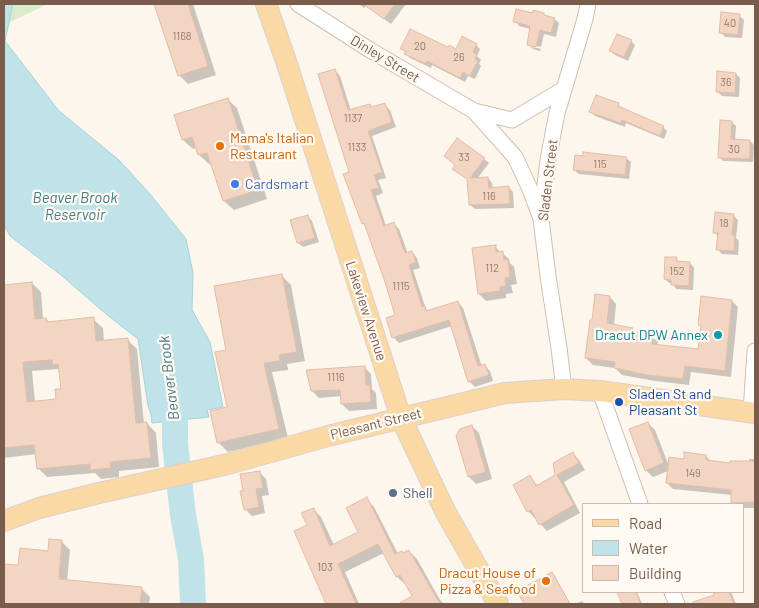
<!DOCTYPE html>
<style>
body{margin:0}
#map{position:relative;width:759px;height:608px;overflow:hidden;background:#fdf6ec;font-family:Barlow,sans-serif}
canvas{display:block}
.frame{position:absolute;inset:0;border:5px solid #7a5c4d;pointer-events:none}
.legend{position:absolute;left:582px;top:503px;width:162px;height:90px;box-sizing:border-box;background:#fffaf3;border:1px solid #cabbb1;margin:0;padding:6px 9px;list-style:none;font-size:15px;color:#7a5c4d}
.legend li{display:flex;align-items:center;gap:10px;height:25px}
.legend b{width:25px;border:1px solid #cabbb1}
</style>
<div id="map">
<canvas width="759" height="608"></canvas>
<div class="frame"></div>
<ul class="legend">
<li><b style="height:6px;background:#fbd9a5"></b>Road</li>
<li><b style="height:14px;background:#bfe3e8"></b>Water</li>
<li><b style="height:14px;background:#f3d5c3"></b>Building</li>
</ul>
</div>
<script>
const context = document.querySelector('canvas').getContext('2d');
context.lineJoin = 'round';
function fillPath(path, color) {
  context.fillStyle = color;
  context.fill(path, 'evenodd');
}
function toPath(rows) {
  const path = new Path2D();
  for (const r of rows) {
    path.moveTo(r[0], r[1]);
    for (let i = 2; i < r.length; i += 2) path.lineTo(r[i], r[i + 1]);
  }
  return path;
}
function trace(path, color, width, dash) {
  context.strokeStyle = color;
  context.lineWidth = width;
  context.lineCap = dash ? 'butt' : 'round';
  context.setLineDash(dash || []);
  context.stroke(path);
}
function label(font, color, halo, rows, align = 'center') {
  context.font = font + ' Barlow,sans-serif';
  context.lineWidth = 4.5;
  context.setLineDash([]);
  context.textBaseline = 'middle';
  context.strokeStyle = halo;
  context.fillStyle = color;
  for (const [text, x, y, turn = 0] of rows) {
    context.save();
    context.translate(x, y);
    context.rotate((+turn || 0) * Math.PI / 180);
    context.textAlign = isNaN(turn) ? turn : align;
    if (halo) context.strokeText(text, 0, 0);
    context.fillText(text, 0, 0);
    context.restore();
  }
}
fillPath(toPath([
 [14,4,48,4,8,23]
]), '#d8ecc9');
const water = toPath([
 [4,4,13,4,5,41,59,111,119,160,150,194,186,239,193,273,192,310,210,342,223,407,207,410,209,417,152,423,151,414,148,406,138,339,106,314,61,275,10,236,4,225,4,4]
]);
fillPath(water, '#bfe3e8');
trace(water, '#a5d3da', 1);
fillPath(toPath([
 [156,4,193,4,216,75,188,84,179,75],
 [359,4,406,4,391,24,366,6,364,8],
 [544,14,547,17,554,19,559,23,556,37,544,34,541,47,532,45,532,47,541,49,540,51,533,49,528,44,530,29,519,26,515,21,534,15],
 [739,15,744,20,742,38,725,37,721,32],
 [631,41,635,45,628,61,615,55,611,51],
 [476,45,480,49,477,56,481,60,479,64,481,66,475,79,468,76,465,82,432,65,431,68,410,58,402,48,457,51],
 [335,70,340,76,351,111,369,105,372,108,384,104,390,110,396,127,372,136,386,178,378,180,383,193,376,196,386,226,394,224,399,229,408,254,412,252,417,258,420,268,413,270,426,309,428,311,458,302,463,308,482,367,485,366,490,371,493,381,475,387,469,381,452,326,399,343,393,337,397,316,367,228,363,223,351,172],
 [736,74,740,78,739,97,722,96,717,91],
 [227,99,237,108,267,199,234,210,224,201,212,163,209,164,199,155,197,147,193,149,183,140],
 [618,104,622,108,663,127,667,131,664,139,626,123,625,127,595,116,591,112],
 [732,122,736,126,735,141,750,141,754,145,753,162,723,161,720,157],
 [445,156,484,159,489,163,477,179,488,178,492,183,493,189,508,187,513,192,514,208,475,209,470,205,469,180,458,173,456,165],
 [626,158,631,162,629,179,579,174,574,170],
 [733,215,738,220,736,238,739,241,738,255,722,254,717,249,719,237,715,233],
 [308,216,312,221,319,242,303,247,298,243],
 [495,247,509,259,510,263,514,267,517,284,511,285,513,293,506,294,506,298,486,301,479,294],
 [676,259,680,263,690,263,694,268,693,290,676,289,672,283,669,283,665,279],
 [282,276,291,285,305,361,287,364,288,370,272,372,288,438,228,452,218,442,229,408,227,351],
 [32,283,41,292,43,319,46,319,50,323,93,319,103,328,104,342,128,340,137,349,144,424,147,423,156,433,159,467,119,471,119,477,101,479,95,473,47,477,38,468,37,454,4,458,4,286],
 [59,369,62,390,57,400,35,402,32,371],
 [610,297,616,304,614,325,632,329,637,333,651,336,658,342,657,346,699,350,702,328,699,325,732,301,738,307,731,377,691,372,689,385,655,381,622,375,615,368,593,365,586,358],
 [364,367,371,374,372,389,376,393,377,409,349,411,342,404,342,396,319,398,312,391],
 [648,423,655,430,669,466,685,460,706,456,712,462,732,464,749,462,749,459,755,459,755,508,743,508,743,504,734,504,732,502,732,495,673,489,667,483,668,471,653,477,646,470],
 [472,426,479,433,492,479,476,484,469,477,457,436],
 [572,453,579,460,585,470,564,482,580,513,547,531,528,511,530,477,538,486,557,476,554,463],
 [259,472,266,479,269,495,262,496,265,513,252,516,245,509],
 [366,499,374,507,398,554,403,554,409,551,417,559,440,600,444,604,404,604,403,603,414,597,406,584,405,584,397,577,384,553,345,572,359,604,328,604,296,531,308,526,314,510,321,517,334,545,360,532],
 [50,540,62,542,70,550,67,581,141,588,150,597,149,604,4,604,4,565,19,566,49,552],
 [552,573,555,576,570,604,525,604,518,591],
 [618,592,637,592,642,604,623,604],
 [714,592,731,592,736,604,715,604,713,597,716,596],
 [582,601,585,604,575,604]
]), '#0003');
trace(toPath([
 [171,384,175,421,175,444,183,515,191,559,193,604]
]), '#bfe3e8', 26);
const building = toPath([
 [154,4,188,4,208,66,178,76,154,4],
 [363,4,395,4,384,19,363,4],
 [516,9,533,13,533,10,544,13,544,15,555,18,551,33,540,30,536,47,527,45,530,26,513,22,516,9],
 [721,12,740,14,738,35,719,33,721,12],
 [410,29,448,47,449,45,456,49,462,36,477,44,473,52,477,55,475,59,478,61,470,76,463,72,460,78,427,61,426,64,404,54,406,51,400,49,410,29],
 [617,34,632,40,624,57,609,51,617,34],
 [335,69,348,110,370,104,371,107,385,103,392,122,368,131,382,172,374,175,379,188,371,190,384,226,394,222,405,253,412,251,416,262,409,265,422,307,425,306,426,311,458,301,478,366,485,364,489,375,468,382,449,320,392,338,386,318,395,315,385,282,364,223,362,224,343,174,349,172,318,74,335,69],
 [717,71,736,73,735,93,716,92,717,71],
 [596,95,619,103,618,106,664,126,660,136,622,120,621,123,589,112,596,95],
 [228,98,258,190,223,201,207,153,198,155,192,137,182,140,174,115,228,98],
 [720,120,732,121,731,139,750,140,750,159,718,158,720,120],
 [457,138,485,158,470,178,488,177,489,188,509,186,510,204,469,205,467,179,452,169,455,165,444,156,457,138],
 [583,152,627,157,625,175,573,170,575,155,583,156,583,152],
 [715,212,734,214,732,235,735,235,734,251,716,250,718,233,713,233,715,212],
 [308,215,315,238,297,243,290,220,308,215],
 [496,245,496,252,503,251,504,260,508,259,510,277,505,278,506,286,500,287,500,291,478,294,472,248,496,245],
 [665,257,677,257,676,261,690,262,689,286,671,285,671,280,664,279,665,257],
 [282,274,297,352,279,355,280,361,264,363,279,429,217,443,210,411,227,407,215,352,226,350,214,286,282,274],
 [32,282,35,319,46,318,47,322,94,317,96,341,128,338,136,423,147,422,151,458,110,462,111,468,90,470,90,464,37,469,34,445,4,448,4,285,32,282],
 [52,360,53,365,58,364,61,389,55,389,56,399,27,402,23,362,52,360],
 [595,294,610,296,607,323,633,328,632,331,652,335,651,339,653,339,652,344,698,349,701,326,698,325,701,296,732,300,725,371,685,366,683,379,647,375,614,368,615,362,585,358,590,320,592,320,595,294],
 [365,366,366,385,370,385,371,402,341,404,340,390,311,391,306,370,365,366],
 [648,422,664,463,645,471,629,429,648,422],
 [472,425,486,472,468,477,456,436,460,429,472,425],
 [573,452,579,463,557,475,574,505,539,525,531,510,527,512,513,485,530,475,536,486,555,475,553,463,573,452],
 [684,452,706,455,706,460,730,463,730,461,755,461,755,502,731,503,731,490,666,483,669,457,684,459,684,452],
 [260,471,263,488,256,489,259,507,244,510,240,491,243,491,240,474,260,471],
 [367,497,395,554,402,551,403,553,409,550,440,604,398,604,412,596,400,575,396,577,378,544,338,564,356,604,326,604,294,531,307,525,301,513,314,508,330,546,358,532,346,508,367,497],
 [49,539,62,540,59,579,142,587,140,604,4,604,4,564,18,565,20,548,48,551,49,539],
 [552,572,570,604,524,604,517,591,552,572],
 [617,592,636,592,641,604,622,604,617,592],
 [713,592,729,592,734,604,693,604,693,602,714,595,713,592]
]);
fillPath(building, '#f3d5c3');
trace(building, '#e6bba3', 1);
const minor = toPath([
 [298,4,370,50,474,111,512,120,564,89],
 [474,111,515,157,530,189,540,216],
 [564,389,559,348,548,276,541,219,548,160,557,113,585,19,588,4],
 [600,391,640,504],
 [751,412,755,351],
 [672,592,677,604]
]);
const major = toPath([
 [266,4,286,61,401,418,445,511,498,604],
 [4,521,39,508,99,493,228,464,328,436,505,393,564,389,600,391,755,413]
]);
trace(minor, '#d1beb0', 17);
trace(major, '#dad1cd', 22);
trace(minor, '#fff', 15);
trace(major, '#fbd9a5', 20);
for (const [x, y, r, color] of [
 [220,146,5,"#e8710a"],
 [235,184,5,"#3f7fe0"],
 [718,335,5,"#0f9aa8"],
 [619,402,5,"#1a4fb4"],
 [393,493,5,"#5c6f8a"],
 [546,581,5,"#e8710a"]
]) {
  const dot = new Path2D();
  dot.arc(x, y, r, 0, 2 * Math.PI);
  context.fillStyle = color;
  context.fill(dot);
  trace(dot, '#fffaf3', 2);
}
label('11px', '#987a6a', null, [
 ["40",730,23],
 ["1168",182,36],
 ["20",420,46],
 ["26",459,57],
 ["36",726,82],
 ["1137",353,118],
 ["1133",357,147],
 ["30",734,149],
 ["33",464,157],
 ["115",600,164],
 ["116",489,196],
 ["18",724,223],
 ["112",492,268],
 ["152",677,271],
 ["1115",401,286],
 ["1116",336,377],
 ["149",693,473],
 ["103",325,567]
]);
label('14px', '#7a5c4d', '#fffaf3', [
 ["Dinley Street",385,59,31],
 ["Sladen Street",548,180,-83],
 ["Lakeview Avenue",366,311,72],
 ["Pleasant Street",376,424,-14]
]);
label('14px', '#c56008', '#fffaf3', [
 ["Mama's Italian",230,138],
 ["Restaurant",230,154],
 ["Dracut House of",536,573,"right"],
 ["Pizza & Seafood",536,589,"right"]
], 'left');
label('14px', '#366cbe', '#fffaf3', [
 ["Cardsmart",245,184]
], 'left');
label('14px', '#0d838f', '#fffaf3', [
 ["Dracut DPW Annex",708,335]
], 'right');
label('14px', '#164399', '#fffaf3', [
 ["Sladen St and",629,394],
 ["Pleasant St",629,410]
], 'left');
label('14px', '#4e5e75', '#fffaf3', [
 ["Shell",403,493]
], 'left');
label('italic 15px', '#437c86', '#fffaf3', [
 ["Beaver Brook",75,198],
 ["Reservoir",75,215],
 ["Beaver Brook",169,378,-97]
]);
</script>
